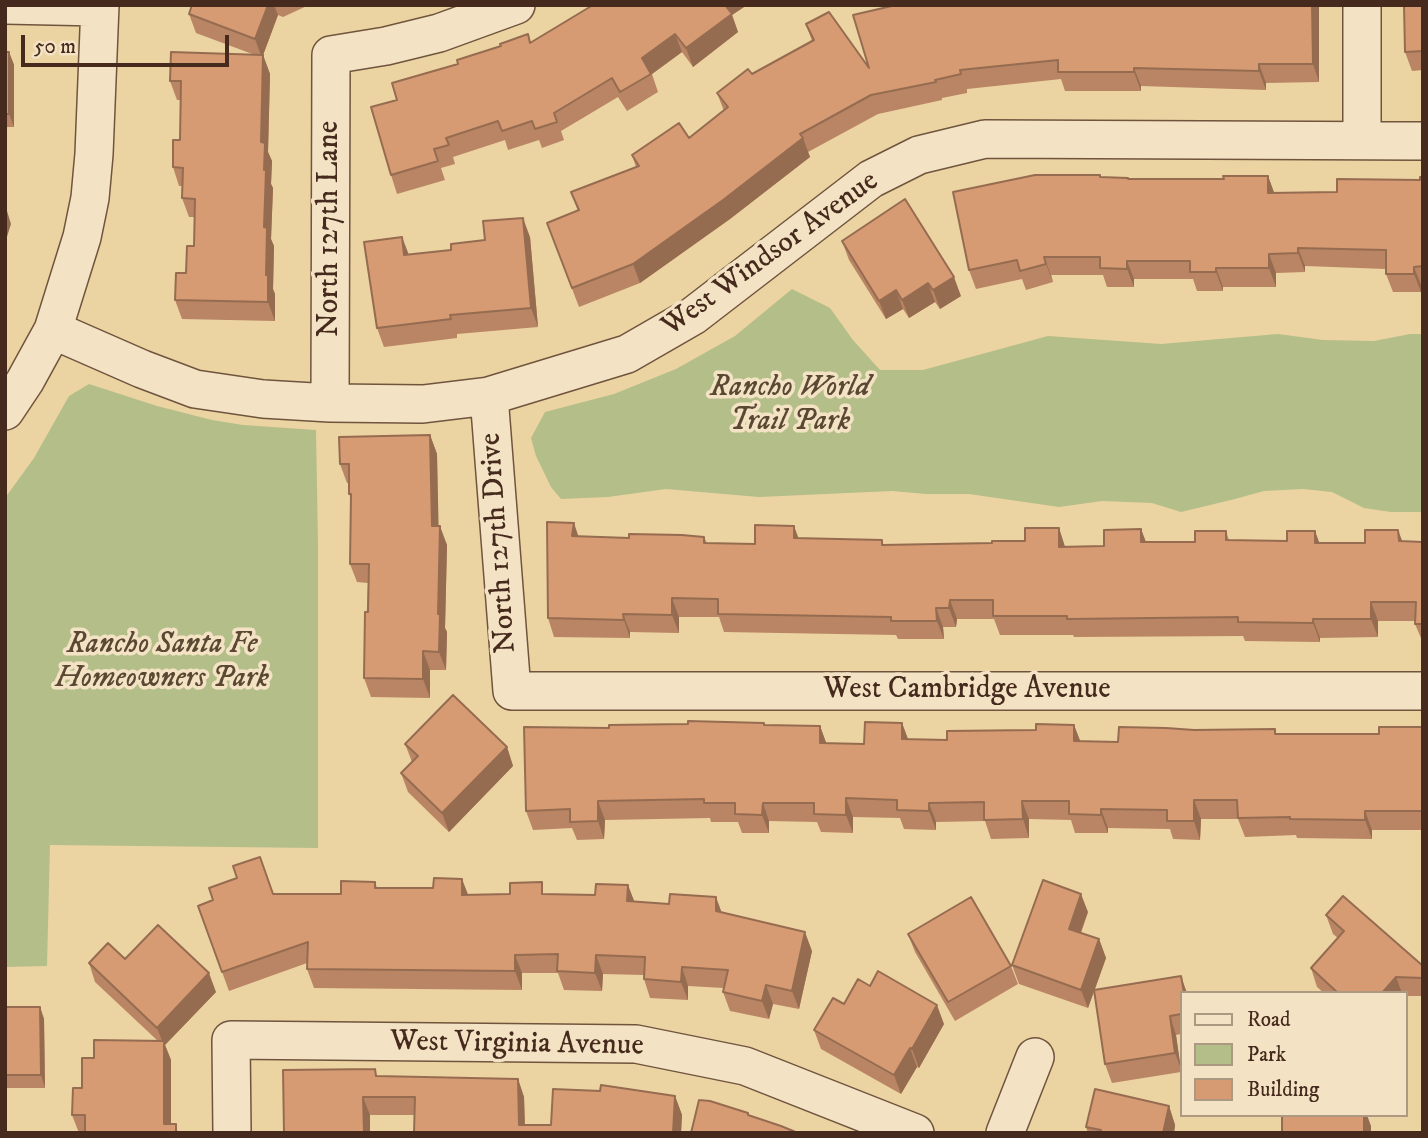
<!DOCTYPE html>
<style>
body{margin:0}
#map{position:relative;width:1428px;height:1138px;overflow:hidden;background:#ecd3a2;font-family:"IM FELL DW Pica",serif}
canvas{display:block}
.frame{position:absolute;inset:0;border:7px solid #452a1d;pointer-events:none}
.legend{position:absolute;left:1180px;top:991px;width:228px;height:126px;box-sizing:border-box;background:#f3e2c3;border:2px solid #ad9881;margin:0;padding:9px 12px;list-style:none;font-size:21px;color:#452a1d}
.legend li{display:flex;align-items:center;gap:14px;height:35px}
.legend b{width:35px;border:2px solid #ad9881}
.scale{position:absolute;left:21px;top:35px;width:208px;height:32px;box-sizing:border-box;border:4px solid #452a1d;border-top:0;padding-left:9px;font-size:21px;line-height:24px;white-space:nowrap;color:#452a1d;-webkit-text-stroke:5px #f3e2c3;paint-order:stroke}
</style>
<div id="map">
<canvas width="1428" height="1138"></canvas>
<div class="frame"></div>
<ul class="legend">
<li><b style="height:9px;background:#f3e2c3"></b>Road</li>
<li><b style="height:19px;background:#b3be89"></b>Park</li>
<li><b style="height:19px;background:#d79b74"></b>Building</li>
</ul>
<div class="scale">50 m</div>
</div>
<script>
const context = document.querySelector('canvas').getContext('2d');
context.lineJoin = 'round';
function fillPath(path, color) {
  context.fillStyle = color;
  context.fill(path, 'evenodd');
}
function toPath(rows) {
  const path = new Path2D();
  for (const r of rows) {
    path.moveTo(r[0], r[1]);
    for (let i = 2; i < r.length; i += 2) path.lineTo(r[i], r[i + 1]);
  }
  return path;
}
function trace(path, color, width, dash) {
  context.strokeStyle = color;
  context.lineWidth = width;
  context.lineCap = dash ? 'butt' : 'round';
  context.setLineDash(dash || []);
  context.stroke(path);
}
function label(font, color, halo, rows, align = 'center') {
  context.font = font + ' "IM FELL DW Pica",serif';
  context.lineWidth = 7;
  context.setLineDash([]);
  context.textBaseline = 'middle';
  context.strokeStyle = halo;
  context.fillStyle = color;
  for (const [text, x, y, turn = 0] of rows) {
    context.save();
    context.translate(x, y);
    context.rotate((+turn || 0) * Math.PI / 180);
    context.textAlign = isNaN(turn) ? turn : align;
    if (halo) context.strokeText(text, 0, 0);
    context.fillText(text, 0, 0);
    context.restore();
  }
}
fillPath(toPath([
 [792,289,830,308,853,340,880,370,923,370,1048,336,1161,344,1278,334,1323,340,1374,341,1410,334,1423,334,1423,512,1391,512,1364,508,1332,492,1303,489,1264,491,1235,499,1181,512,1152,503,1102,501,1059,507,969,494,926,494,892,491,759,497,666,489,608,497,561,499,551,487,536,456,531,438,545,412,614,394,676,369,735,336],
 [89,384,157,406,212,420,243,425,316,430,318,544,318,848,50,845,47,966,5,967,5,498,34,458,69,396]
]), '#b3be89');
const minor = toPath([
 [5,5,100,7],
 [1362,140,1362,5],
 [53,330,142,369,195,389,263,399,330,403,423,404,489,396,627,354,693,316,871,179,919,155,985,139,1423,141],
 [489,396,512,691,1423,691],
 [330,403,331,55,386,46,439,33,516,5],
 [5,411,25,381,53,330,82,237,90,198,94,154,100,5],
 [232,1133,231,1040,636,1044,745,1066,915,1133],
 [1005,1133,1035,1057]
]);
trace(minor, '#6f543e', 40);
trace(minor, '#f3e2c3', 37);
fillPath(toPath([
 [192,5,309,5,283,17,278,15,263,55,270,74,268,152,272,161,271,184,273,188,271,239,274,246,273,289,275,294,275,321,182,319,175,300,186,273,194,246,194,217,189,217,182,198,183,186,179,186,173,167,180,140,181,100,177,100,170,81,255,55,196,33,189,14],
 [593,5,747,5,732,15,738,32,693,67,682,52,652,74,658,92,627,111,618,97,561,131,564,140,542,148,539,140,508,150,505,140,453,157,455,164,441,168,445,180,397,194,391,175,397,100,531,43],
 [1319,5,1319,82,1266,83,1266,90,1141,86,1141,91,1065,91,1061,79,967,89,967,93,942,98,942,100,878,114,808,152,810,157,730,219,640,283,579,307,547,223,578,211,571,192,636,167,632,155,689,138,724,111,717,93,812,41,806,24,869,68],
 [1423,5,1423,70,1412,71,1405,52],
 [5,52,9,52,14,65,14,127,5,127],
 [1268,176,1274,193,1337,192,1420,180,1423,177,1423,285,1421,285,1421,292,1393,292,1386,274,1386,269,1305,266,1305,272,1276,273,1276,287,1223,287,1223,291,1197,291,1193,279,1134,279,1134,287,1107,287,1103,275,1051,275,1053,282,1026,290,1022,279,976,289,969,270,1101,177,1128,179,1224,179],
 [530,237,538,327,457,334,457,338,384,347,377,328,408,255,451,250],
 [842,241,961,296,940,309,935,302,909,318,903,309,886,319,849,260],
 [430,435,437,454,438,526,447,545,445,628,447,632,446,670,430,670,430,698,371,697,364,678,368,583,357,582,350,564,351,498,349,494,349,483,347,483,340,464],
 [794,526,798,538,884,545,992,543,1025,541,1059,528,1065,547,1104,546,1141,529,1146,542,1195,542,1226,531,1229,540,1287,541,1315,531,1319,543,1423,542,1423,643,1415,624,1415,621,1378,621,1378,637,1320,638,1320,642,1245,641,1243,636,1074,637,1073,635,1000,635,994,619,957,619,956,627,943,627,944,639,898,639,896,635,724,632,719,617,679,617,679,633,630,632,630,638,554,637,548,618,579,536,629,538,704,537,707,543,755,544],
 [902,723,908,739,947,740,1074,725,1080,741,1118,742,1194,730,1277,734,1379,734,1423,727,1423,830,1372,830,1372,839,1297,838,1296,835,1245,837,1238,819,1201,819,1200,840,1173,839,1170,829,1108,828,1108,833,1075,833,1071,820,1029,819,1029,838,991,839,985,821,936,822,936,830,904,829,900,818,853,817,853,833,821,832,817,822,769,821,769,833,742,833,738,822,711,822,710,818,605,820,604,839,577,840,572,828,533,830,526,811,609,728,765,725,820,726,826,743,864,744],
 [405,744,507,747,513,766,449,832,408,792,401,773,412,762],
 [237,878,273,894,341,894,375,882,377,888,468,895,546,894,634,902,722,913,812,951,799,1009,773,1004,769,1019,730,1011,723,992,724,988,688,986,688,1000,650,998,644,979,644,975,603,974,602,991,564,990,558,973,522,973,522,990,314,988,307,969,307,963,229,991,198,906,213,900],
 [1088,912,1081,933,1099,939,1106,958,1095,989,1181,993,1181,1034,1176,1035,1181,1072,1112,1083,1105,1064,1094,991,1088,1008,1019,984,1012,965],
 [1326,915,1423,966,1423,996,1405,996,1405,993,1324,993,1317,987,1311,968,1338,938,1333,934],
 [908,934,1011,966,1018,984,955,1021,915,952],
 [125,959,216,992,165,1045,171,1060,171,1124,180,1133,79,1133,72,1115,82,1088,158,1041,95,982,89,963],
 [870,986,944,1024,919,1068,917,1067,901,1094,821,1049,814,1030,844,1004],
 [5,1007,40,1007,44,1019,45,1088,5,1088],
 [378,1076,518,1079,524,1097,525,1125,551,1125,675,1096,682,1115,681,1133,414,1133,415,1115,370,1115,284,1133],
 [1169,1106,1175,1125,1174,1133,1088,1133,1086,1127]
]), '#b98564');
fillPath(toPath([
 [268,5,274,5,278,15,262,58,255,39],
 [723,5,747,5,732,15,738,32,693,67,686,48],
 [1312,5,1319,5,1319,82,1313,64],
 [675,34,682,52,652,74,642,58],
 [9,52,14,65,14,127,9,114],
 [263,55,270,74,268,152,272,161,271,184,273,188,271,239,274,246,273,289,275,294,275,321,268,302,266,275,264,170,261,142],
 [1259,64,1266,83,1266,90,1259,71],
 [1134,68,1141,86,1141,91,1134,72],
 [803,138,810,157,730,219,640,283,633,264],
 [1268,176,1275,195,1268,193],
 [7,211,11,224,5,243,5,216],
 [523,218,530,237,538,327,531,308],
 [402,237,409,255,404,255],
 [1298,248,1305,266,1305,272,1298,253],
 [1269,254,1276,273,1276,287,1269,268],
 [1044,257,1051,275,1053,282,1046,264],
 [1127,261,1134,279,1134,287,1127,269],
 [1414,267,1421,285,1421,292,1414,274],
 [1216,268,1223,287,1223,291,1216,272],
 [954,277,961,296,940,309,933,290],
 [928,283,935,302,909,318,902,300],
 [896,290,903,309,886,319,879,301],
 [430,435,437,454,439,545,432,526],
 [574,523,580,541,572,536],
 [440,526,447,545,445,628,447,632,446,670,439,652,438,614],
 [794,526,801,545,794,538],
 [1059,528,1065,547,1059,547],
 [1141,529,1148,548,1141,542],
 [1398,530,1405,548,1399,541],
 [1315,531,1322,550,1315,543],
 [672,598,679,617,679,633,672,615],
 [950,600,957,619,956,627,949,608],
 [1371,602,1378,621,1378,637,1371,619],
 [936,608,943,627,944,639,937,621],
 [623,614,630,632,630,638,624,620],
 [1313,619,1320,638,1320,642,1313,623],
 [423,651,430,670,430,698,423,679],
 [902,723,909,742,902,739],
 [1074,725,1081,743,1074,741],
 [820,726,827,745,820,743],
 [507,747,513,766,449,832,442,813],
 [846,798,853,817,853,833,846,815],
 [1194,800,1201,819,1200,840,1194,821],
 [598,801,605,820,604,839,598,821],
 [1022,801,1029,819,1029,838,1023,819],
 [763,803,769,821,769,833,762,815],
 [929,803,936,822,936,830,929,811],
 [1101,809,1108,828,1108,833,1101,815],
 [1365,811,1372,830,1372,839,1365,820],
 [462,879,469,897,462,895],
 [628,885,635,903,627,901],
 [1081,894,1088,912,1075,947,1069,929],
 [716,897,723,916,716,911],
 [805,932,812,951,799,1009,792,991],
 [1099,939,1106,958,1088,1008,1081,990],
 [515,955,522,973,522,990,515,971],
 [596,955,603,974,602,991,595,973],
 [682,967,688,986,688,1000,681,982],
 [209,973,216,992,165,1045,171,1060,171,1133,164,1124,164,1046,157,1028],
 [1181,976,1187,993,1184,993],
 [1396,977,1402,993,1382,993],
 [766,985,773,1004,769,1019,762,1001],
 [937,1005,944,1024,919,1068,912,1049],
 [40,1007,44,1019,45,1088,41,1075],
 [1170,1016,1176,1035,1181,1069,1175,1053],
 [910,1048,917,1067,901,1094,894,1075],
 [518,1079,524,1097,525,1133,519,1125],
 [675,1096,682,1115,681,1133,673,1133],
 [363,1097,370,1115,370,1133,364,1133],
 [1169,1106,1175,1125,1174,1133,1163,1133],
 [1364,1115,1367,1115,1371,1126,1371,1133,1364,1133]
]), '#966c51');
const building = toPath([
 [192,5,268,5,255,39,189,14,192,5],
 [593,5,725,5,732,14,686,48,675,34,642,58,651,74,620,92,612,78,554,113,557,122,535,129,532,121,502,131,498,121,446,138,449,145,434,149,438,161,391,175,371,107,397,100,392,83,458,64,457,60,501,46,500,44,528,34,530,43,593,5],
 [896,5,1312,5,1313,64,1259,64,1259,71,1134,68,1134,72,1058,72,1058,60,960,70,961,74,935,80,936,82,871,95,800,134,803,138,723,200,633,264,572,288,547,223,579,210,571,192,639,166,632,155,679,123,689,138,728,107,717,93,748,69,752,74,814,40,806,24,829,12,869,68,853,15,896,5],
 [1404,5,1423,5,1423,51,1405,52,1404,5],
 [5,52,9,52,9,114,5,114,5,52],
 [171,52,263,55,261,142,265,143,264,170,266,170,264,227,267,228,266,275,268,275,268,302,175,300,176,273,186,273,187,246,194,246,195,199,182,198,183,168,173,167,173,140,180,140,181,81,170,81,171,52],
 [1035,175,1100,175,1100,177,1128,178,1128,179,1224,179,1223,176,1268,176,1268,193,1337,192,1337,179,1420,180,1420,177,1423,177,1423,266,1414,267,1414,274,1386,274,1386,250,1298,248,1298,253,1269,254,1269,268,1216,268,1216,272,1190,272,1190,261,1127,261,1127,269,1100,268,1100,257,1044,257,1046,264,1020,271,1017,260,969,270,953,192,1035,175],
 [905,199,954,277,933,290,928,283,902,300,896,290,879,301,842,241,905,199],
 [523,218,531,308,450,315,451,319,377,328,364,242,402,237,404,255,451,250,451,244,485,240,483,221,523,218],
 [430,435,432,526,440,526,438,614,440,614,439,652,423,651,423,679,364,678,365,612,368,612,369,564,350,564,351,494,349,494,349,464,340,464,339,437,430,435],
 [547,522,574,523,572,536,629,538,629,534,682,535,704,537,704,543,755,544,755,525,794,526,794,538,882,540,882,545,992,543,992,541,1025,541,1025,528,1059,528,1059,547,1104,546,1104,530,1141,529,1141,542,1195,542,1195,531,1226,531,1226,540,1287,541,1287,531,1315,531,1315,543,1365,543,1365,530,1398,530,1399,541,1423,542,1423,624,1415,624,1416,602,1371,602,1371,619,1313,619,1313,623,1238,622,1238,617,1067,619,1067,616,993,616,993,600,950,600,949,608,936,608,937,621,891,621,891,617,718,614,718,599,672,598,672,615,623,614,624,620,548,618,547,522],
 [453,695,507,747,442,813,401,773,418,756,405,744,453,695],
 [688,721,764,723,764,725,820,726,820,743,864,744,865,722,902,723,902,739,947,740,947,731,1036,730,1036,724,1074,725,1074,741,1118,742,1119,727,1166,728,1194,730,1275,729,1275,734,1379,734,1379,727,1423,727,1423,811,1365,811,1365,820,1290,819,1290,817,1238,818,1237,800,1194,800,1194,821,1167,821,1167,810,1101,809,1101,815,1069,814,1069,801,1022,801,1023,819,984,820,984,802,929,803,929,811,897,810,897,800,846,798,846,815,814,814,814,803,763,803,762,815,735,814,735,803,704,803,704,799,598,801,598,821,570,822,570,809,526,811,524,727,609,728,609,725,688,724,688,721],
 [260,857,273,894,341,894,341,881,375,882,375,888,433,888,434,878,462,879,462,895,510,894,510,883,542,882,542,894,595,895,596,884,628,885,627,901,669,904,670,894,716,897,716,911,805,932,792,991,766,985,762,1001,723,992,728,970,682,967,681,982,644,979,645,957,596,955,595,973,557,971,558,954,515,955,515,971,307,969,308,942,222,972,198,906,213,900,209,888,237,878,233,866,260,857],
 [1043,880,1081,894,1069,929,1099,939,1081,990,1012,965,1043,880],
 [1343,896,1423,966,1423,978,1396,977,1382,993,1338,993,1311,968,1344,931,1326,915,1343,896],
 [971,897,1011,966,948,1002,908,934,971,897],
 [158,925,209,973,157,1028,89,963,108,943,125,959,158,925],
 [878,971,937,1005,912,1049,910,1048,894,1075,814,1030,833,998,844,1004,858,979,870,986,878,971],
 [1181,976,1184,993,1181,993,1181,1014,1170,1016,1175,1053,1105,1064,1094,990,1181,976],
 [5,1007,40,1007,41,1075,5,1075,5,1007],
 [94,1040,164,1041,164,1124,176,1124,176,1133,85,1133,85,1115,72,1115,73,1088,82,1088,82,1058,94,1058,94,1040],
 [375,1069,376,1076,518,1079,519,1125,551,1125,553,1089,600,1091,601,1085,675,1096,673,1133,414,1133,415,1097,363,1097,364,1133,284,1133,283,1070,375,1069],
 [1095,1089,1169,1106,1163,1133,1100,1133,1101,1130,1086,1127,1095,1089],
 [699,1100,710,1101,748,1113,748,1115,781,1126,798,1133,691,1133,699,1100],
 [1282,1115,1364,1115,1364,1133,1282,1133,1282,1115]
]);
fillPath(building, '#d79b74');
trace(building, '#966c51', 2);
label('30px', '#452a1d', '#f3e2c3', [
 ["North 127th Lane",331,229,-90],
 ["West Windsor Avenue",771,255,-36],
 ["North 127th Drive",500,543,-94],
 ["West Cambridge Avenue",967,691],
 ["West Virginia Avenue",517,1045,1]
]);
label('italic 30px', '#5b4833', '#f3e2c3', [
 ["Rancho World",790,389],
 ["Trail Park",790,423],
 ["Rancho Santa Fe",162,646],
 ["Homeowners Park",162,680]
]);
</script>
